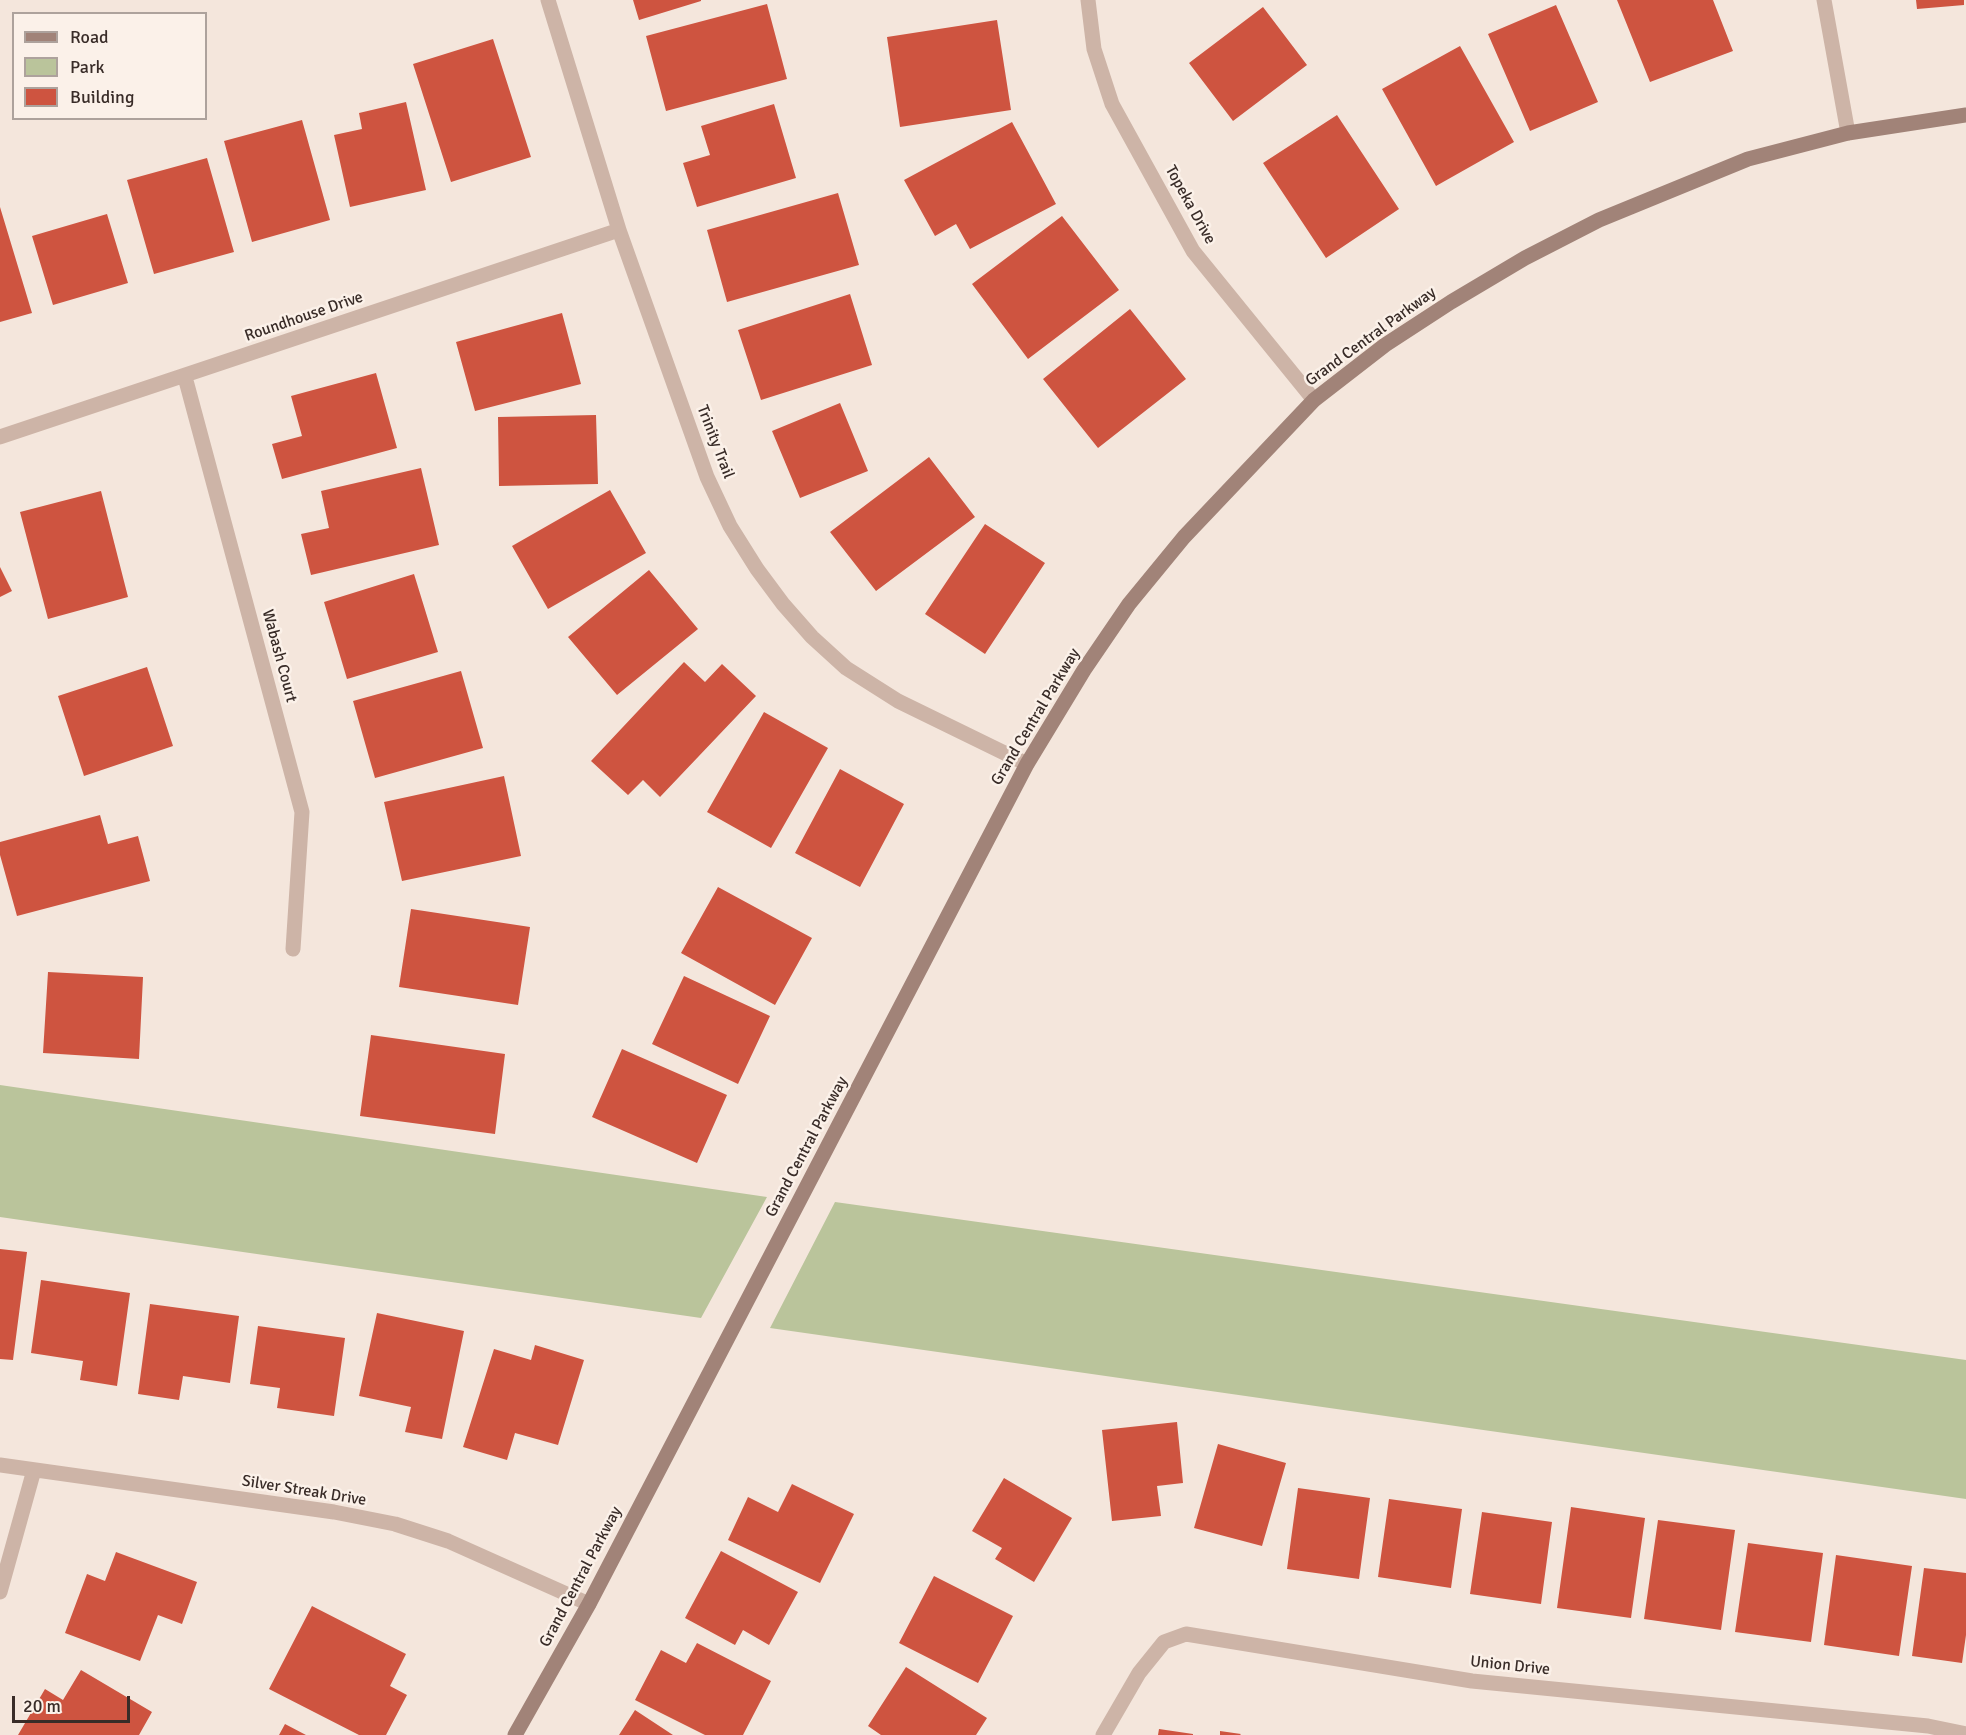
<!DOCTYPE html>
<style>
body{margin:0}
#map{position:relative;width:1966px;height:1735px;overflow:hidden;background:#f4e6dc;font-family:Signika,sans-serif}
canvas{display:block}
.legend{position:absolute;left:12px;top:12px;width:195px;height:108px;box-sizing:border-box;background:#fbf1e9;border:2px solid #ada29c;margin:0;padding:8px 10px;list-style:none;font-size:18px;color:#392c28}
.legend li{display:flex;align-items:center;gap:12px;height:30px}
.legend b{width:30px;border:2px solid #ada29c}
.scale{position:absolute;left:12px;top:1696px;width:118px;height:27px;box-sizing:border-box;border:3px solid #392c28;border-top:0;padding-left:8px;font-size:18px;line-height:21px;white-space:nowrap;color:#392c28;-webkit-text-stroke:4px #fbf1e9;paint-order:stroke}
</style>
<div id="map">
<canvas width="1966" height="1735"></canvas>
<ul class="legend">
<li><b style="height:8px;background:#a18378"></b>Road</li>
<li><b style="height:16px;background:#bac49b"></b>Park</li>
<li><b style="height:16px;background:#ce5440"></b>Building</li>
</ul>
<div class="scale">20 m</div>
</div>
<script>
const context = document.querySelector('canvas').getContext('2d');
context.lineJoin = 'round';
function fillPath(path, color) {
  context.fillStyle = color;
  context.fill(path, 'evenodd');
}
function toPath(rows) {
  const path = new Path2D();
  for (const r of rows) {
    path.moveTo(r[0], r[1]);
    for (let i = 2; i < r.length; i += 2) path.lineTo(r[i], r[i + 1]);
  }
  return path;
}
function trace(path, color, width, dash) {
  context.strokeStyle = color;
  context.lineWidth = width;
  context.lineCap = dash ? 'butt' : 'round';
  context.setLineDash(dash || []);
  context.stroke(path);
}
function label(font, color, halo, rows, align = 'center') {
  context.font = font + ' Signika,sans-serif';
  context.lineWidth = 5;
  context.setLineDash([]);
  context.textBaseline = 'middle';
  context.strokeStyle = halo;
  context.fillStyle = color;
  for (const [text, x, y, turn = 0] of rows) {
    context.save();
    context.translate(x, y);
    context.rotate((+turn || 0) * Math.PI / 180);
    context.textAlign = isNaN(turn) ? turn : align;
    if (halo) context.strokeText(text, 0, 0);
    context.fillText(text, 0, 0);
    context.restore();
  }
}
fillPath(toPath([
 [0,1085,767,1197,701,1318,0,1217],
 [835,1202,1966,1360,1966,1499,770,1328]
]), '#bac49b');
fillPath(toPath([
 [633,0,701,0,701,1,639,20],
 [1617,0,1713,0,1733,51,1650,82],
 [1916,0,1964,0,1964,5,1917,9],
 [767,4,787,79,666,111,646,36],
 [1556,5,1598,102,1530,131,1488,34],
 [1263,7,1307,65,1233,121,1189,63],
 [997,20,1011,110,900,127,887,37],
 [493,39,531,157,451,182,413,64],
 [1460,46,1514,142,1436,186,1382,89],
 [406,102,426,190,350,207,334,135,362,129,359,113],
 [774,104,796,178,697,207,683,163,710,155,701,126],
 [1337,115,1399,209,1326,258,1263,163],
 [302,120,330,220,252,242,224,141],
 [1012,122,1056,204,970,249,956,224,935,236,904,180],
 [207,158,234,252,154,274,127,180],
 [838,193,859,265,727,302,707,230],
 [0,207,32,313,0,322],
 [107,214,128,283,53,305,32,236],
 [1062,216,1119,290,1028,359,972,284],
 [850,294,872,365,761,400,738,330],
 [1130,309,1186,379,1098,448,1043,379],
 [562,313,581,384,475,411,456,342],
 [376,373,397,448,282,479,272,444,302,436,291,396],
 [840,403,868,471,800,498,772,431],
 [596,415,598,484,499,486,498,417],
 [929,457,975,517,876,591,830,532],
 [421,468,439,545,311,575,301,534,329,528,321,491],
 [610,490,646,553,548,609,512,546],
 [101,491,128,597,48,619,20,512],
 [985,524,1045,563,985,654,925,614],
 [0,567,12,591,0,597],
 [649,570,698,629,617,695,568,637],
 [414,574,438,652,347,679,324,602],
 [684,662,705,682,722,664,756,696,660,797,643,780,628,795,591,761],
 [147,667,173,746,84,776,58,696],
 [461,671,483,748,375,778,353,701],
 [764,712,828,748,771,848,707,812],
 [840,769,904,804,860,887,795,853],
 [504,776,521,856,402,881,384,802],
 [100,815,108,844,138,836,150,881,17,916,0,855,0,842],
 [718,887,812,938,775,1005,681,953],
 [411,909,530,927,518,1005,399,987],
 [48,972,143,977,139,1059,43,1053],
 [684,976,770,1016,738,1084,652,1044],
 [371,1035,505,1054,495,1134,360,1116],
 [622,1049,727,1095,697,1163,592,1117],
 [0,1249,27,1252,13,1360,0,1359],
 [41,1280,130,1293,117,1386,80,1380,83,1361,31,1353],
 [150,1304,239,1316,230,1383,183,1376,179,1400,138,1394],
 [377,1313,464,1331,442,1439,405,1432,411,1407,359,1396],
 [258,1326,345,1338,334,1416,277,1408,280,1388,250,1384],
 [535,1345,584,1360,558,1445,515,1433,507,1460,463,1447,494,1349,531,1360],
 [1177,1422,1183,1483,1157,1486,1161,1516,1112,1521,1102,1430],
 [1218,1444,1286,1463,1262,1546,1194,1528],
 [1004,1478,1072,1518,1034,1582,995,1559,1002,1548,972,1531],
 [792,1484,854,1514,820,1583,728,1540,748,1497,778,1512],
 [1298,1488,1370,1498,1359,1579,1287,1569],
 [1389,1499,1462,1509,1451,1588,1378,1577],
 [1571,1507,1645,1518,1631,1618,1557,1608],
 [1482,1512,1552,1522,1541,1604,1470,1594],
 [1658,1520,1735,1530,1721,1630,1644,1619],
 [1748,1543,1823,1553,1811,1642,1735,1632],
 [721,1551,798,1592,769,1645,743,1630,735,1645,685,1618],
 [116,1552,197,1582,182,1624,158,1615,140,1661,65,1633,87,1574,105,1581],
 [1836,1555,1912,1566,1899,1656,1824,1645],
 [1924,1568,1966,1573,1966,1635,1962,1663,1912,1656],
 [934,1576,1013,1616,978,1683,899,1643],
 [312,1606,406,1654,390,1686,407,1695,386,1735,359,1735,269,1689],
 [697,1643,771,1681,743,1735,705,1735,635,1700,661,1650,686,1663],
 [906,1667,987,1718,976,1735,881,1735,868,1726],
 [81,1670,152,1712,139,1735,18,1735,45,1689,63,1700],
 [635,1710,673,1735,619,1735],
 [285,1724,306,1735,279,1735],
 [1159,1729,1193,1734,1193,1735,1158,1735],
 [1220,1731,1241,1734,1240,1735,1220,1735]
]), '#ce5440');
trace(toPath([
 [548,0,619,230,707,477,730,526,757,569,783,604,812,637,846,668,898,701,1027,764],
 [1088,0,1094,49,1112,104,1193,251,1314,400],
 [1824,0,1848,133],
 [185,377,302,812,293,949],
 [0,437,619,230],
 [0,1465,334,1512,395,1524,448,1541,589,1604],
 [0,1592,34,1470],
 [1103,1735,1139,1673,1164,1642,1186,1634,1472,1681,1928,1726,1966,1734]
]), '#cdb4a7', 15);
trace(toPath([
 [515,1735,589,1604,1027,764,1084,670,1129,604,1184,537,1314,400,1385,345,1451,302,1525,258,1599,220,1748,159,1848,133,1966,115]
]), '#a18378', 15);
label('16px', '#392c28', '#fbf1e9', [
 ["Topeka Drive",1190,205,61],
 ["Roundhouse Drive",304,317,-19],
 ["Grand Central Parkway",1371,337,-36],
 ["Trinity Trail",715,442,69],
 ["Wabash Court",279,656,75],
 ["Grand Central Parkway",1036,717,-59],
 ["Grand Central Parkway",807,1147,-62],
 ["Silver Streak Drive",304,1491,9],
 ["Grand Central Parkway",581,1577,-62],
 ["Union Drive",1510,1666,6]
]);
</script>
